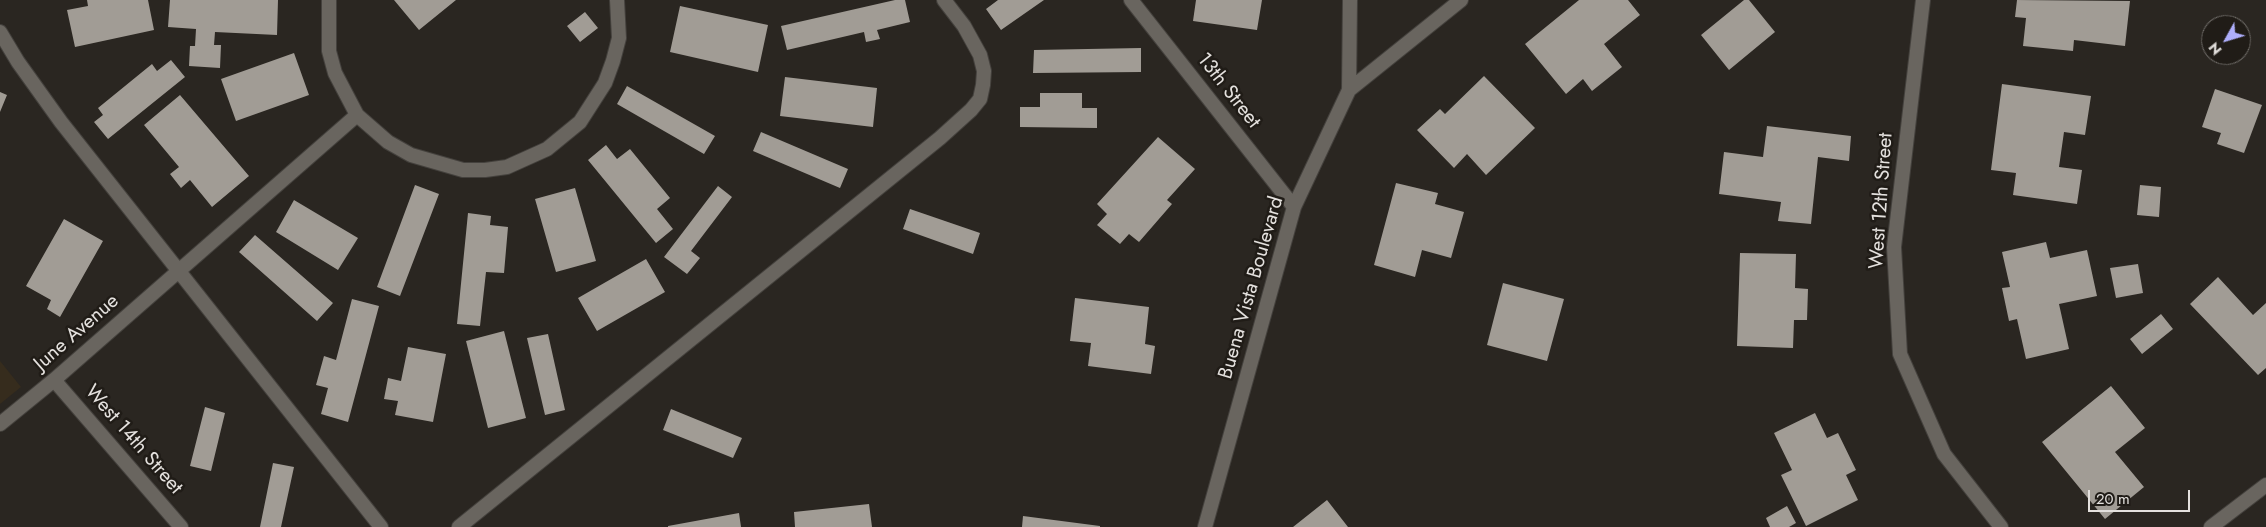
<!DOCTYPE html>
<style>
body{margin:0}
#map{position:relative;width:2266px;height:527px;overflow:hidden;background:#2a2621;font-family:Jost,sans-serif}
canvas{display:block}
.north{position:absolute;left:2201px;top:15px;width:50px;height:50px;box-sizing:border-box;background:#201c17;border:1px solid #6e6b67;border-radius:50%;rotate:231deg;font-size:14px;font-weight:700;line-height:20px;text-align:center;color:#e4e1de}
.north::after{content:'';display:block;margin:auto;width:18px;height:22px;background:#aeaefb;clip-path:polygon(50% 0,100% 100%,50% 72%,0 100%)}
.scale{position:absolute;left:2088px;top:490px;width:102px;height:22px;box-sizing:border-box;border:2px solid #e4e1de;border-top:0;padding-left:6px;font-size:15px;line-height:18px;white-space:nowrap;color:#e4e1de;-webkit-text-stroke:4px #201c17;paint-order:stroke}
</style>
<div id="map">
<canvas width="2266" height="527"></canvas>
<div class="north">N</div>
<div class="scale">20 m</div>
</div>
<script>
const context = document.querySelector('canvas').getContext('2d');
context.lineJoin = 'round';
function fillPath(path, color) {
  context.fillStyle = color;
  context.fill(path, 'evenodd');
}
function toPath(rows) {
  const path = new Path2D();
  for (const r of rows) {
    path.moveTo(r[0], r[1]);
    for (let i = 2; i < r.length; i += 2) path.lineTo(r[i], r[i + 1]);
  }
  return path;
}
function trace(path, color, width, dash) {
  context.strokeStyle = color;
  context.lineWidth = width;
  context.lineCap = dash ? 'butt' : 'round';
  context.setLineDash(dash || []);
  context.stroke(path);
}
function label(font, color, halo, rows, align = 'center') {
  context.font = font + ' Jost,sans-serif';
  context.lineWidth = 5;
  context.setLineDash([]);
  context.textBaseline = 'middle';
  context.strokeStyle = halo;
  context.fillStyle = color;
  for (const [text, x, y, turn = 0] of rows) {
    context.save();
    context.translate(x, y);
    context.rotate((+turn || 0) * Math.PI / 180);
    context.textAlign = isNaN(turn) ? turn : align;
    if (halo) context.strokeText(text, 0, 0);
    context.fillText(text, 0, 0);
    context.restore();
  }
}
fillPath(toPath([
 [0,361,21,387,0,404]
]), '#362c1d');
fillPath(toPath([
 [87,0,148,0,154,30,75,47,67,10,88,6],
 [170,0,278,0,277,35,215,32,214,45,221,45,220,68,189,66,190,46,195,46,196,29,168,27],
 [394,0,456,0,419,30],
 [895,0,905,0,910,22,877,30,880,39,866,42,864,32,787,50,781,26],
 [998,0,1044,0,1001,30,986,9],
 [1196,0,1262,0,1257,30,1193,21],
 [1579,0,1628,0,1640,15,1604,44,1622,67,1592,91,1583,79,1566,94,1525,44],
 [1744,0,1749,0,1775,32,1729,70,1701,35],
 [2017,0,2130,1,2125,46,2074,40,2073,51,2023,46,2026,18,2015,17],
 [680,6,768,25,758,72,670,52],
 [585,12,598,28,580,42,567,26],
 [1141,48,1141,72,1033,73,1034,50],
 [294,53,309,95,236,121,221,79],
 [171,60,185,77,108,139,94,122,103,115,98,108,152,64,157,71],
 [1484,76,1535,128,1486,175,1467,154,1454,168,1417,130,1440,109,1445,114],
 [785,77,877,88,873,127,780,116],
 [2002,84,2091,96,2085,135,2064,132,2059,167,2082,170,2077,204,2013,195,2016,173,1991,170],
 [627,86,715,136,704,154,617,104],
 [2215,89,2262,105,2244,153,2217,144,2221,133,2202,127],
 [0,92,7,95,0,112],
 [1040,93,1082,93,1082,108,1097,108,1097,128,1020,127,1020,107,1040,107],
 [180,95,249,176,212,207,190,180,181,188,170,174,179,167,144,125],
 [1767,126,1851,136,1849,161,1818,157,1811,224,1778,221,1781,202,1719,194,1724,152,1763,157],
 [761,132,848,169,840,188,753,151],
 [1158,137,1195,169,1167,200,1172,204,1139,242,1129,234,1120,244,1097,225,1107,214,1097,204],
 [606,145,617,159,630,149,670,198,657,209,673,229,656,243,588,160],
 [1396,183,1438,193,1435,204,1464,212,1451,258,1422,250,1415,277,1374,265],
 [415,185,439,194,400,296,377,287],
 [2140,185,2161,187,2159,217,2137,215],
 [718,186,732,197,691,251,700,258,687,274,664,257],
 [575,188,596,261,556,272,535,199],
 [294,200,358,238,338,270,276,232],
 [910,209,980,233,973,254,903,229],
 [468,213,491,216,490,225,508,227,504,273,486,272,480,326,457,324],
 [64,219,103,241,60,317,47,309,51,300,26,286],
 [255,235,333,303,317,321,239,252],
 [2046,242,2050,258,2087,250,2097,296,2059,304,2069,349,2026,359,2017,319,2009,321,2002,288,2010,287,2002,252],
 [1740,253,1796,254,1795,288,1808,289,1807,320,1794,320,1793,348,1737,346],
 [646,259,665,292,597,331,578,298],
 [2138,264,2143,293,2116,298,2110,268],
 [2218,277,2253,315,2266,303,2266,368,2258,375,2190,304],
 [1503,283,1564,299,1547,361,1487,345],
 [1075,298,1149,307,1145,344,1155,346,1151,374,1088,366,1091,343,1070,341],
 [352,299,379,306,348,422,321,414,328,388,316,385,324,356,336,360],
 [2161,314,2173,329,2142,354,2130,339],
 [504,331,526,418,488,428,466,341],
 [548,334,565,410,545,415,527,338],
 [408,347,446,354,433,422,395,415,398,401,384,399,388,378,401,381],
 [2111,386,2145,428,2115,452,2144,487,2105,519,2042,442],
 [205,407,225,413,211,471,190,466],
 [671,409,742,438,733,458,663,430],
 [1815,413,1827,438,1838,433,1856,470,1846,475,1858,500,1806,526,1781,475,1792,470,1774,433],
 [273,463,294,467,281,527,260,527],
 [1327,500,1348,527,1293,527],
 [869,504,872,527,795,527,794,512],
 [1787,506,1796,523,1789,527,1770,527,1766,518],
 [739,513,741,527,668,527,668,526],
 [1023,516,1100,526,1100,527,1022,527]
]), '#a19c95');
const minor = toPath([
 [329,0,329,51,335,73,357,115,388,142,411,155,463,170,485,170,507,167,547,149,580,122,605,83,613,61,619,38,617,0],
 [1131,0,1294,207],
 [1923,0,1894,247,1900,354,1944,454,2001,527],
 [0,32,18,62,61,122,381,527],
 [1349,90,1350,0],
 [54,380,181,527],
 [0,424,54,380,357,115],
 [459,527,940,138,971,110,980,99,983,85,984,71,980,55,964,26,944,0],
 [1205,527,1294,207,1349,90,1461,0],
 [2211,527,2266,485]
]);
trace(minor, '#44413d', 16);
trace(minor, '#69655f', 14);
label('20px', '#e4e1de', '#201c17', [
 ["13th Street",1228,91,52],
 ["West 12th Street",1882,201,-86],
 ["Buena Vista Boulevard",1252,288,-74],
 ["June Avenue",77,333,-41],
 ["West 14th Street",133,440,49]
]);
</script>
